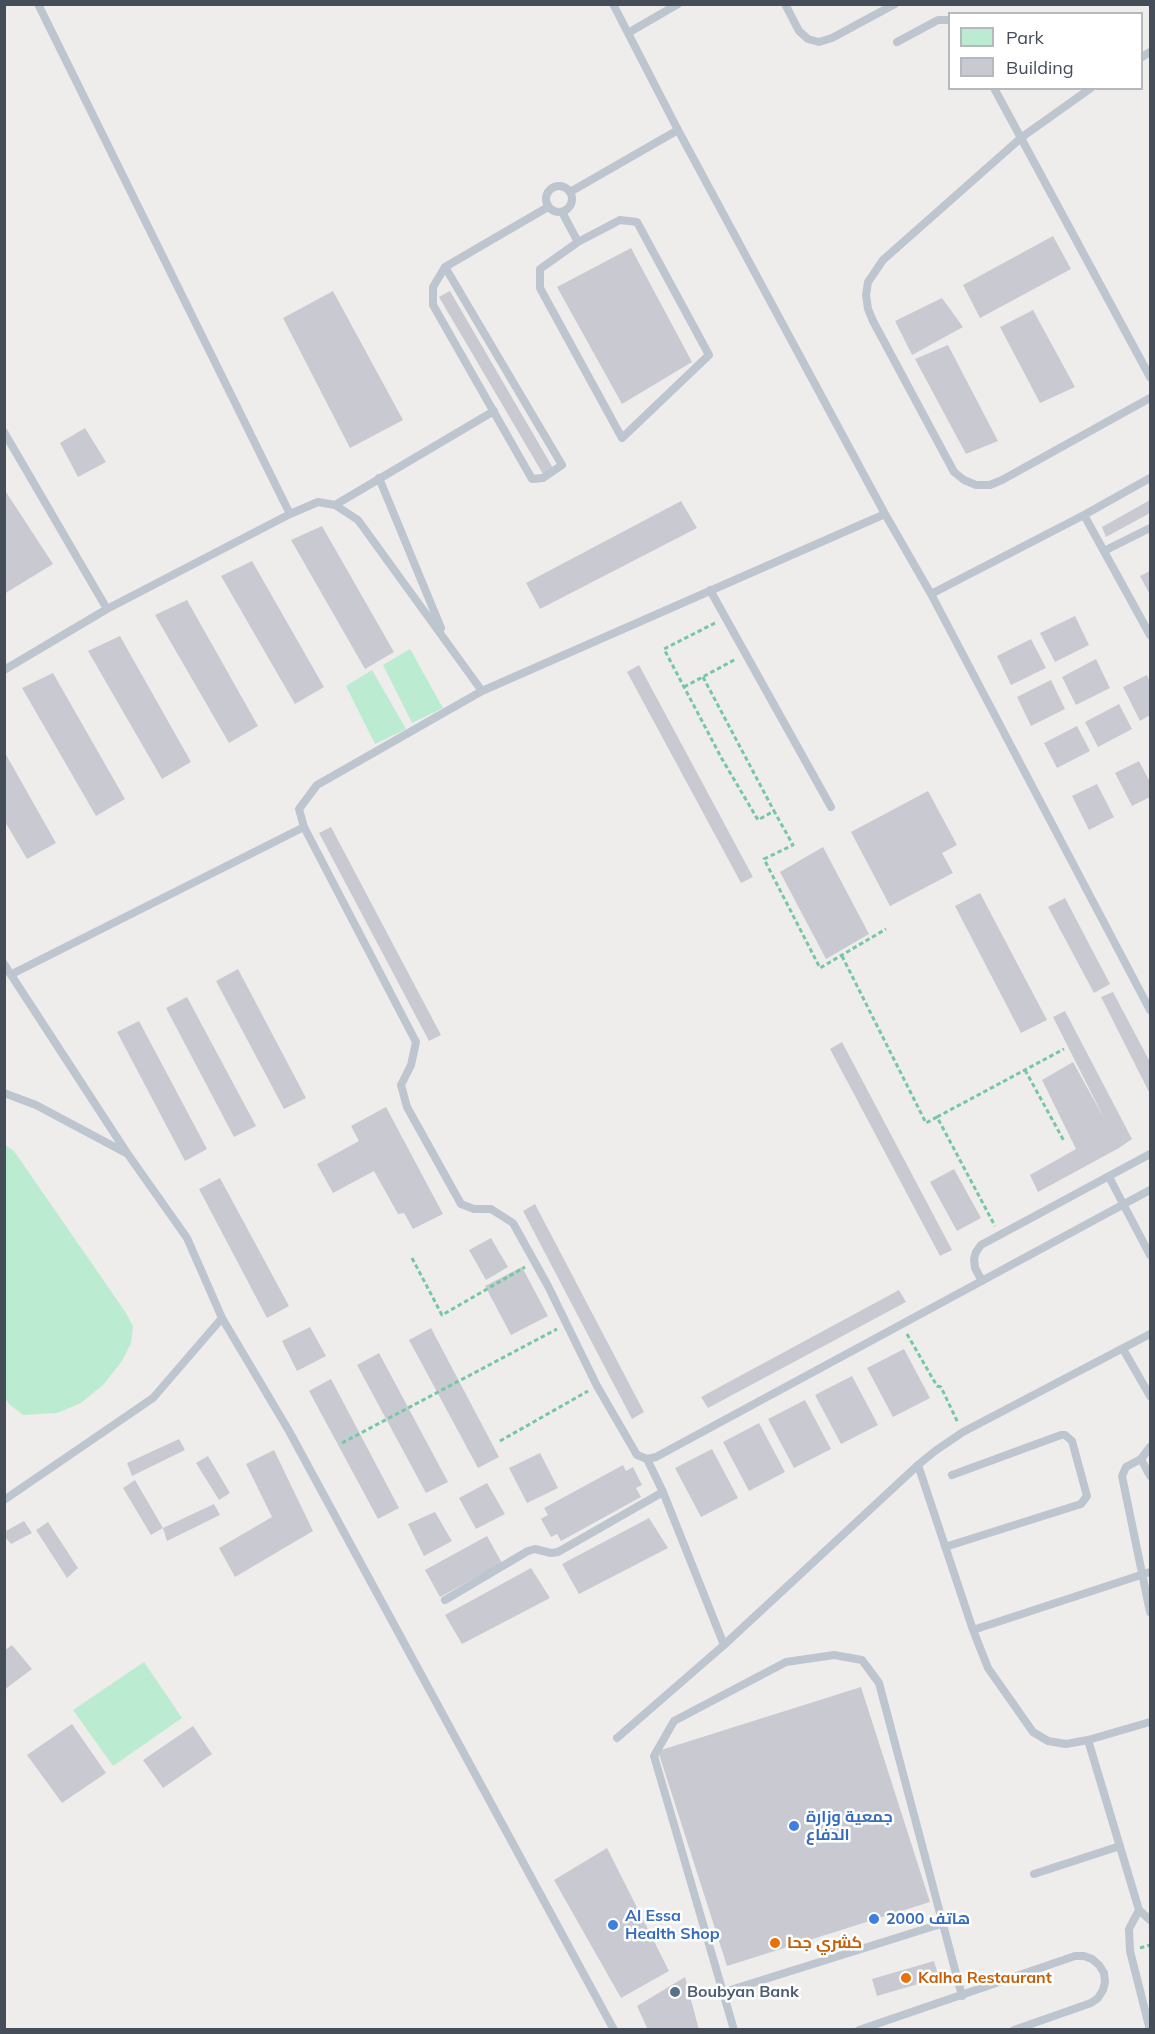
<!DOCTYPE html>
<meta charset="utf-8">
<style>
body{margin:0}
#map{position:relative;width:1155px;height:2034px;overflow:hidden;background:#efecec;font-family:Mulish,sans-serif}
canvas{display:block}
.frame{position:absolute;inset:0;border:6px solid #454e58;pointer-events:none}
.legend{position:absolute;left:948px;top:12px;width:195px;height:78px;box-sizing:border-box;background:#fff;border:2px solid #b5b8bc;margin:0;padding:8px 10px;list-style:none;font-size:18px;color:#454e58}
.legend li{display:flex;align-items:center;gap:12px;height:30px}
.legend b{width:30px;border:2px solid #b5b8bc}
</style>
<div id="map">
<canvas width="1155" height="2034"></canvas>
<div class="frame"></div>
<ul class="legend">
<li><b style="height:16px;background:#bbebd1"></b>Park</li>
<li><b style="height:16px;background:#c9cad1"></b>Building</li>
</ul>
</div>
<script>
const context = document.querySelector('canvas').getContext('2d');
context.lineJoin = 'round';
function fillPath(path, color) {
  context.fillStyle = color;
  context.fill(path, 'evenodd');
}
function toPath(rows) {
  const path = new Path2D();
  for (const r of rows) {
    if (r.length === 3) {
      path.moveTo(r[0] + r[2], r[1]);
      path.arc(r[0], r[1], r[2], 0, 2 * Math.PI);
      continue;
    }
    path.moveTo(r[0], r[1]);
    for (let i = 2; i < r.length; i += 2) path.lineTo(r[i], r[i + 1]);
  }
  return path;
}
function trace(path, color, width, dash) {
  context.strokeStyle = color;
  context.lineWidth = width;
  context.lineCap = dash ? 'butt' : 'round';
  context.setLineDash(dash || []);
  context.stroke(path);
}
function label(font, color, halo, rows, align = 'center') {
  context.font = font + ' Mulish,Cairo,sans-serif';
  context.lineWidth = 5;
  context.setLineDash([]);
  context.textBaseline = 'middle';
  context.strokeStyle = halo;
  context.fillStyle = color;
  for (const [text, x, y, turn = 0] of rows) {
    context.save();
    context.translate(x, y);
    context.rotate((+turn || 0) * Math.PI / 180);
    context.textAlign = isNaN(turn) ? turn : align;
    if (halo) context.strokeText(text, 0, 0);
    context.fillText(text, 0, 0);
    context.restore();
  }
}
fillPath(toPath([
 [410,649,443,708,412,723,383,665],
 [372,670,406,729,375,744,346,686],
 [4,1144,14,1151,126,1313,133,1326,131,1343,122,1361,103,1385,81,1403,57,1413,23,1415,9,1404,5,1398],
 [144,1662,182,1718,113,1766,73,1710]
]), '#bbebd1');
fillPath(toPath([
 [1053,236,1071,269,980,318,963,285],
 [631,248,692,362,622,404,557,287],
 [333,291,403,420,350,448,283,318],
 [450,291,553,468,543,474,439,297],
 [942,298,963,327,912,355,895,321],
 [1033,310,1075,387,1040,403,1000,327],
 [948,345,998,441,966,454,915,359],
 [85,428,106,462,78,477,60,443],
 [4,489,53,564,4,594],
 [1150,500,1150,513,1106,537,1102,527],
 [681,501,697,528,540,609,526,583],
 [322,526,394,652,365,669,291,540],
 [252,561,324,687,295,704,221,576],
 [1150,571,1150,595,1140,576],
 [187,600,258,726,229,743,155,615],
 [1075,616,1089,645,1055,662,1040,633],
 [120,636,191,762,162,779,88,651],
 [1031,639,1046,668,1011,685,997,656],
 [1096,659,1110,688,1076,705,1062,677],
 [639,665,753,877,741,883,627,672],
 [53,673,125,799,96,816,22,688],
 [1147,675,1150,682,1150,715,1140,721,1123,687],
 [1051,680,1065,709,1031,726,1017,697],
 [1119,704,1132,729,1098,747,1085,722],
 [1077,726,1090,751,1057,768,1044,743],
 [4,751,56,843,27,859,4,820],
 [1139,761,1150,782,1150,797,1132,806,1115,773],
 [1097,784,1114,817,1089,830,1072,796],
 [928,791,957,845,942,853,953,873,890,906,851,832],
 [331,827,441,1035,429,1041,319,833],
 [823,847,869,934,826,959,780,872],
 [980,893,1047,1020,1021,1033,955,906],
 [1065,898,1110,984,1094,993,1048,907],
 [238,969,306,1098,284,1109,216,981],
 [1113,992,1150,1062,1150,1091,1149,1092,1101,997],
 [187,997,256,1126,234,1137,166,1008],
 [1065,1011,1132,1139,1119,1148,1038,1192,1030,1175,1076,1149,1042,1080,1073,1062,1105,1120,1053,1017],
 [139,1021,207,1149,185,1161,117,1032],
 [842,1042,952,1250,940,1256,830,1049],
 [386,1107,443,1214,413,1229,404,1213,398,1214,374,1171,333,1193,317,1164,359,1141,351,1126],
 [954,1169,981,1218,957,1231,930,1182],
 [220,1178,289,1306,267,1318,199,1189],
 [535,1204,644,1412,632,1419,523,1211],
 [491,1238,508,1267,486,1280,469,1250],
 [522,1267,548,1316,511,1335,485,1286],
 [899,1290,906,1302,708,1408,701,1397],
 [310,1327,326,1356,297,1371,282,1341],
 [431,1328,499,1457,478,1468,409,1340],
 [904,1349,930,1398,893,1417,867,1368],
 [379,1353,448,1482,426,1493,357,1365],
 [852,1376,878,1425,841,1444,815,1395],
 [331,1379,399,1508,378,1519,309,1391],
 [805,1400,831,1449,794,1468,768,1419],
 [759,1423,785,1472,749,1491,723,1442],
 [179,1439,185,1450,132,1476,127,1463],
 [712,1449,738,1498,701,1517,675,1468],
 [274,1450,313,1531,235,1577,219,1548,272,1517,246,1464],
 [540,1453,558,1488,527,1503,509,1468],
 [208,1456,230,1493,219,1500,196,1463],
 [623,1465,626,1471,633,1467,642,1485,636,1488,641,1497,561,1541,557,1534,551,1537,541,1519,548,1515,544,1508],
 [135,1480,163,1528,151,1535,123,1488],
 [487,1483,505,1514,476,1529,459,1498],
 [214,1504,220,1515,167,1541,163,1528],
 [435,1512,452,1541,424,1556,408,1524],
 [649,1518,668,1548,579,1594,562,1564],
 [24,1521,32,1533,11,1544,4,1536,4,1532],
 [48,1522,78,1568,67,1578,36,1530],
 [487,1536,502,1563,440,1597,425,1570],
 [531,1568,550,1598,462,1644,445,1615],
 [12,1645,32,1669,4,1690,4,1651],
 [861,1687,930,1902,727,1966,658,1751],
 [72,1724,106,1773,62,1803,27,1755],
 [193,1726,212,1754,163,1788,143,1760],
 [607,1848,669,1971,621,1998,554,1880],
 [934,1961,939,1978,877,1996,872,1979],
 [685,1977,699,2030,648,2030,637,2006]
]), '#c9cad1');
trace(toPath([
 [715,623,664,649,722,759,758,820,774,811,793,845,764,859,820,968,886,929],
 [703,677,774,811],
 [684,687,736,659],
 [842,956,926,1123,937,1117,995,1226],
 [1025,1070,1064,1141],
 [937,1117,1064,1049],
 [412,1258,442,1315,525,1267],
 [907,1334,937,1386,941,1387,958,1423],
 [500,1441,588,1391],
 [342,1443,557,1329],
 [1140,1948,1150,1945]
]), '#75c7a5', 3, [4.5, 3]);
trace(toPath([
 [38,4,290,514],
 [613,4,678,130,885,514,931,594,1150,1010],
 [785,4,799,31,808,39,819,42,832,38,895,4],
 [628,33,678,4],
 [897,42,938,20,950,20],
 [1142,57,1150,52],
 [994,88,1150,377],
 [1091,88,1022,137,883,260,868,282,866,295,868,309,873,321,954,472,964,480,976,485,990,485,1002,480,1150,398],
 [559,199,13],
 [570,192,678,130],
 [562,212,578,242],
 [620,220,637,222,709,355,622,438,540,288,540,269,578,242,620,220],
 [445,267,562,465,543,478,532,479,433,305,433,287,445,267,548,207],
 [4,432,107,609],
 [379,478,441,628],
 [335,505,494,411],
 [885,514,482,691,317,785,299,809,304,827,416,1042,411,1065,401,1085,407,1107,461,1204,474,1209,491,1209,513,1223,548,1286,597,1386,637,1455,647,1459,656,1457,1150,1190],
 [1084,515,1150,635],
 [1104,551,1150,528],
 [710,590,831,807],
 [931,594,1084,515,1150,478],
 [4,670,107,609,290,514,318,502,335,505,358,520,482,691],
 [4,964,127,1153,187,1238,222,1318,289,1431,614,2030],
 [12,974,304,827],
 [4,1093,36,1105,126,1153],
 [1109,1177,1150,1255],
 [982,1281,975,1268,974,1259,976,1252,981,1245,1150,1154],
 [1123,1349,1150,1396],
 [1150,1447,1141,1459,1126,1467,1122,1476,1150,1612],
 [647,1459,663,1492,724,1645],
 [1141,1459,1150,1476],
 [918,1465,973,1630,988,1668,1033,1732,1048,1741,1066,1744,1088,1740,1150,1722],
 [4,1500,153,1398,222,1318],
 [945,1547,1081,1504,1087,1496,1072,1441,1065,1435,1061,1435,952,1475],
 [445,1600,528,1551,535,1549,551,1553,558,1552,663,1492],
 [973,1630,1150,1572],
 [617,1738,724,1645,918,1465,935,1451,963,1432,1150,1334],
 [1088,1740,1139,1910,1150,1920],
 [1034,1874,1120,1846],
 [1139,1910,1129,1929,1130,1951,1150,2030],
 [724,1992,944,1923],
 [734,2030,654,1756,674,1721,786,1662,834,1655,862,1660,879,1683,962,1996],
 [859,2030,1075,1956,1084,1956,1092,1959,1099,1965,1104,1973,1105,1982,1103,1990,1098,1998,1091,2003,1014,2030]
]), '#bdc5ce', 8);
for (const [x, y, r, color] of [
 [794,1826,6,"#3f7fe0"],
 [874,1919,6,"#3f7fe0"],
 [613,1925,6,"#3f7fe0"],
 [775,1943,6,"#e8710a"],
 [906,1978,6,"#e8710a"],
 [675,1992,6,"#5c6f8a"]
]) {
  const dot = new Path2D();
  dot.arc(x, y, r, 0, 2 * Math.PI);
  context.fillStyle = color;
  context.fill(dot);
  trace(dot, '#fff', 2);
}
label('bold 16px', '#366cbe', '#fff', [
 ["جمعية وزارة",806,1817],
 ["الدفاع",806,1835],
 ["Al Essa",625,1916],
 ["Health Shop",625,1934],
 ["هاتف 2000",886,1919]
], 'left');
label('bold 16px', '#c56008', '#fff', [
 ["كشري جحا",787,1943],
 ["Kalha Restaurant",918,1978]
], 'left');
label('bold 16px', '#4e5e75', '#fff', [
 ["Boubyan Bank",687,1992]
], 'left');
</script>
